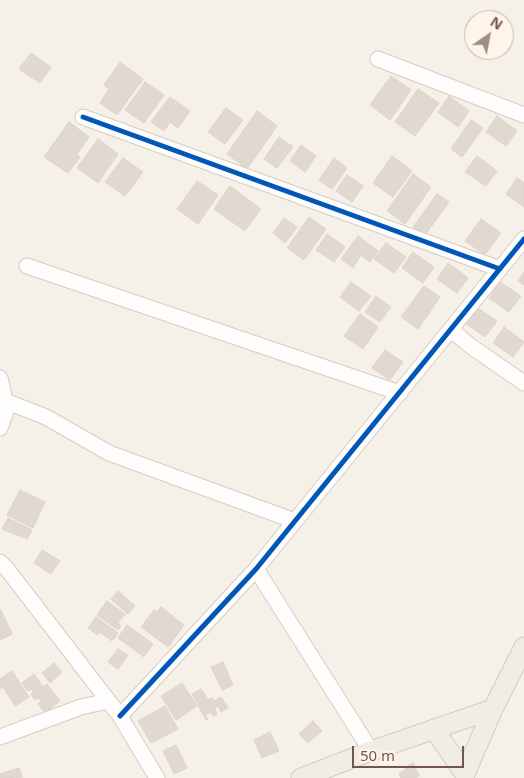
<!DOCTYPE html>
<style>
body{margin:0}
#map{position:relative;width:524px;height:778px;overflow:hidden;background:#f5f0e8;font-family:"Noto Sans",sans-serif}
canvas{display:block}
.north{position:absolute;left:464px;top:10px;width:50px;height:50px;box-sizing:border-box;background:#fef5e8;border:1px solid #c6b6a9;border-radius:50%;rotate:33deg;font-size:14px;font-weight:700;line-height:20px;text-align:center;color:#71574a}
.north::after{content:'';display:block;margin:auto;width:18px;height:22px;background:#9f8d81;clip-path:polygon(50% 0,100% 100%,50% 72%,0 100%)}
.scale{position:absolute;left:352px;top:746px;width:112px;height:22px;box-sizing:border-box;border:2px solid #71574a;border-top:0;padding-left:6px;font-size:15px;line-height:18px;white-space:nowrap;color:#71574a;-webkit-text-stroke:4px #fef5e8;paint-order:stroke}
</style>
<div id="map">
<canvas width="524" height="778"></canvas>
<div class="north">N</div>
<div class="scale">50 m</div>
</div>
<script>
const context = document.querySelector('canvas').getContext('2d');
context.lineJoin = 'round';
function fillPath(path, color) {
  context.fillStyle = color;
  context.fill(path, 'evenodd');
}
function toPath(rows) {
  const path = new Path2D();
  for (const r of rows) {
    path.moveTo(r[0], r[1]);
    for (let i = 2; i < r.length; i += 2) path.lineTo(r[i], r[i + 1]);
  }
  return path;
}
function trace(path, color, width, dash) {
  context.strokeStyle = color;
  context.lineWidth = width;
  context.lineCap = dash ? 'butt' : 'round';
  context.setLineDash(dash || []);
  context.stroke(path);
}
const building = toPath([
 [31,53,51,67,40,83,19,69,31,53],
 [120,62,143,79,117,115,100,103,109,89,104,85,120,62],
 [391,76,411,90,390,120,370,105,391,76],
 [145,82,164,95,144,123,125,110,145,82],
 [418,89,439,103,415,136,395,122,418,89],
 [449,96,469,111,458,127,438,112,449,96],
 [170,97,190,111,178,128,170,122,164,131,151,122,170,97],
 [226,108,243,120,225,144,208,132,226,108],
 [257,111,277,126,247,169,227,154,257,111],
 [497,116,517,131,506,146,486,132,497,116],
 [471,120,483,128,462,157,451,149,471,120],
 [69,122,89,137,77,154,80,157,68,173,44,157,69,122],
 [279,137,293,147,277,168,264,159,279,137],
 [98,139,118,154,98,183,77,168,98,139],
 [301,145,316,156,305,172,290,161,301,145],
 [392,156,412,171,393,197,373,183,392,156],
 [477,156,497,171,486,186,465,172,477,156],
 [123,158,143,172,125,196,105,182,123,158],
 [334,158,347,168,332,189,319,180,334,158],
 [413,174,431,187,405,224,387,211,413,174],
 [347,175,363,186,352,202,336,191,347,175],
 [517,178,524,183,524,207,506,194,517,178],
 [197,181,218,195,198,224,177,209,197,181],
 [230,186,261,209,245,231,214,209,230,186],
 [437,194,449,202,425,235,413,227,437,194],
 [309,217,326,229,304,260,287,248,309,217],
 [284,218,297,227,285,243,273,233,284,218],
 [481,219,501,233,485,255,465,241,481,219],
 [327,234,345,247,334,262,316,250,327,234],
 [358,236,378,251,370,262,361,255,353,268,341,259,358,236],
 [386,243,406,257,394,273,374,259,386,243],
 [413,252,434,267,423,283,402,268,413,252],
 [448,263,468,278,457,293,437,279,448,263],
 [524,272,524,285,518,281,524,272],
 [351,282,371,296,359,311,340,297,351,282],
 [500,282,521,296,509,312,489,298,500,282],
 [424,286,440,297,418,329,401,317,424,286],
 [376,296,391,307,380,322,365,312,376,296],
 [476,307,497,321,485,337,465,323,476,307],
 [360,314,378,327,363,349,344,336,360,314],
 [504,327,524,342,513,357,493,343,504,327],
 [385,350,403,362,390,380,372,368,385,350],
 [20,490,45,502,33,528,7,515,20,490],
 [8,518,32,530,27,539,2,529,8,518],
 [42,550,60,561,51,574,34,563,42,550],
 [118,591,135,606,128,614,111,599,118,591],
 [107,601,125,614,118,623,121,626,118,630,97,615,107,601],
 [161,607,184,625,168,647,141,627,154,610,157,612,161,607],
 [1,610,12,634,0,640,0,611,1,610],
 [96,617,118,633,112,641,100,632,98,635,88,628,96,617],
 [127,625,153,644,144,657,118,638,127,625],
 [118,649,128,655,118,669,108,662,118,649],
 [223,662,233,685,222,690,211,667,223,662],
 [54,663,62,672,50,683,42,673,54,663],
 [12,671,29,697,15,706,3,687,1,689,0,687,0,679,12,671],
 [34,674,43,687,47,684,60,701,45,713,38,704,41,701,39,698,35,700,31,694,34,691,32,689,28,691,22,683,34,674],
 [182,683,197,706,176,720,161,696,182,683],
 [201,689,208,700,212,698,214,701,221,697,228,708,221,712,218,706,214,708,217,714,213,716,211,712,205,715,208,719,206,720,192,694,201,689],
 [165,706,178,729,151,743,138,721,165,706],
 [313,721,322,731,308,743,299,734,313,721],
 [270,732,279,751,262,758,254,740,270,732],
 [176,745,187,768,174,774,163,751,176,745],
 [413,763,419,776,414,778,401,778,399,773,406,770,405,767,413,763],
 [19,768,22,777,0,778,0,774,19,768]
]);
fillPath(building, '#e1d8d0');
trace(building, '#ded3cb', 1);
const minor = toPath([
 [378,59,524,115],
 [83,117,500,269],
 [27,266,400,393],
 [451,330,472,347,524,383],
 [0,378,7,409,0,428],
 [5,401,46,417,109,453,295,521],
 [0,562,7,569,120,716,157,778],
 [256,569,371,751],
 [120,716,256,569,524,239],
 [0,737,81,707,108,701]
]);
const major = toPath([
 [434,729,465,774],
 [465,774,493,709,524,647],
 [301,778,371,751,493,709]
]);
trace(minor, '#d4cdc7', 17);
trace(major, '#d4cbc5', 21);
trace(minor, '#fefdfc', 15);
trace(major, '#f1ece5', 19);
trace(toPath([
 [83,117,500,269],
 [120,716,256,569,524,239]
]), '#0057b8', 5);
</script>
